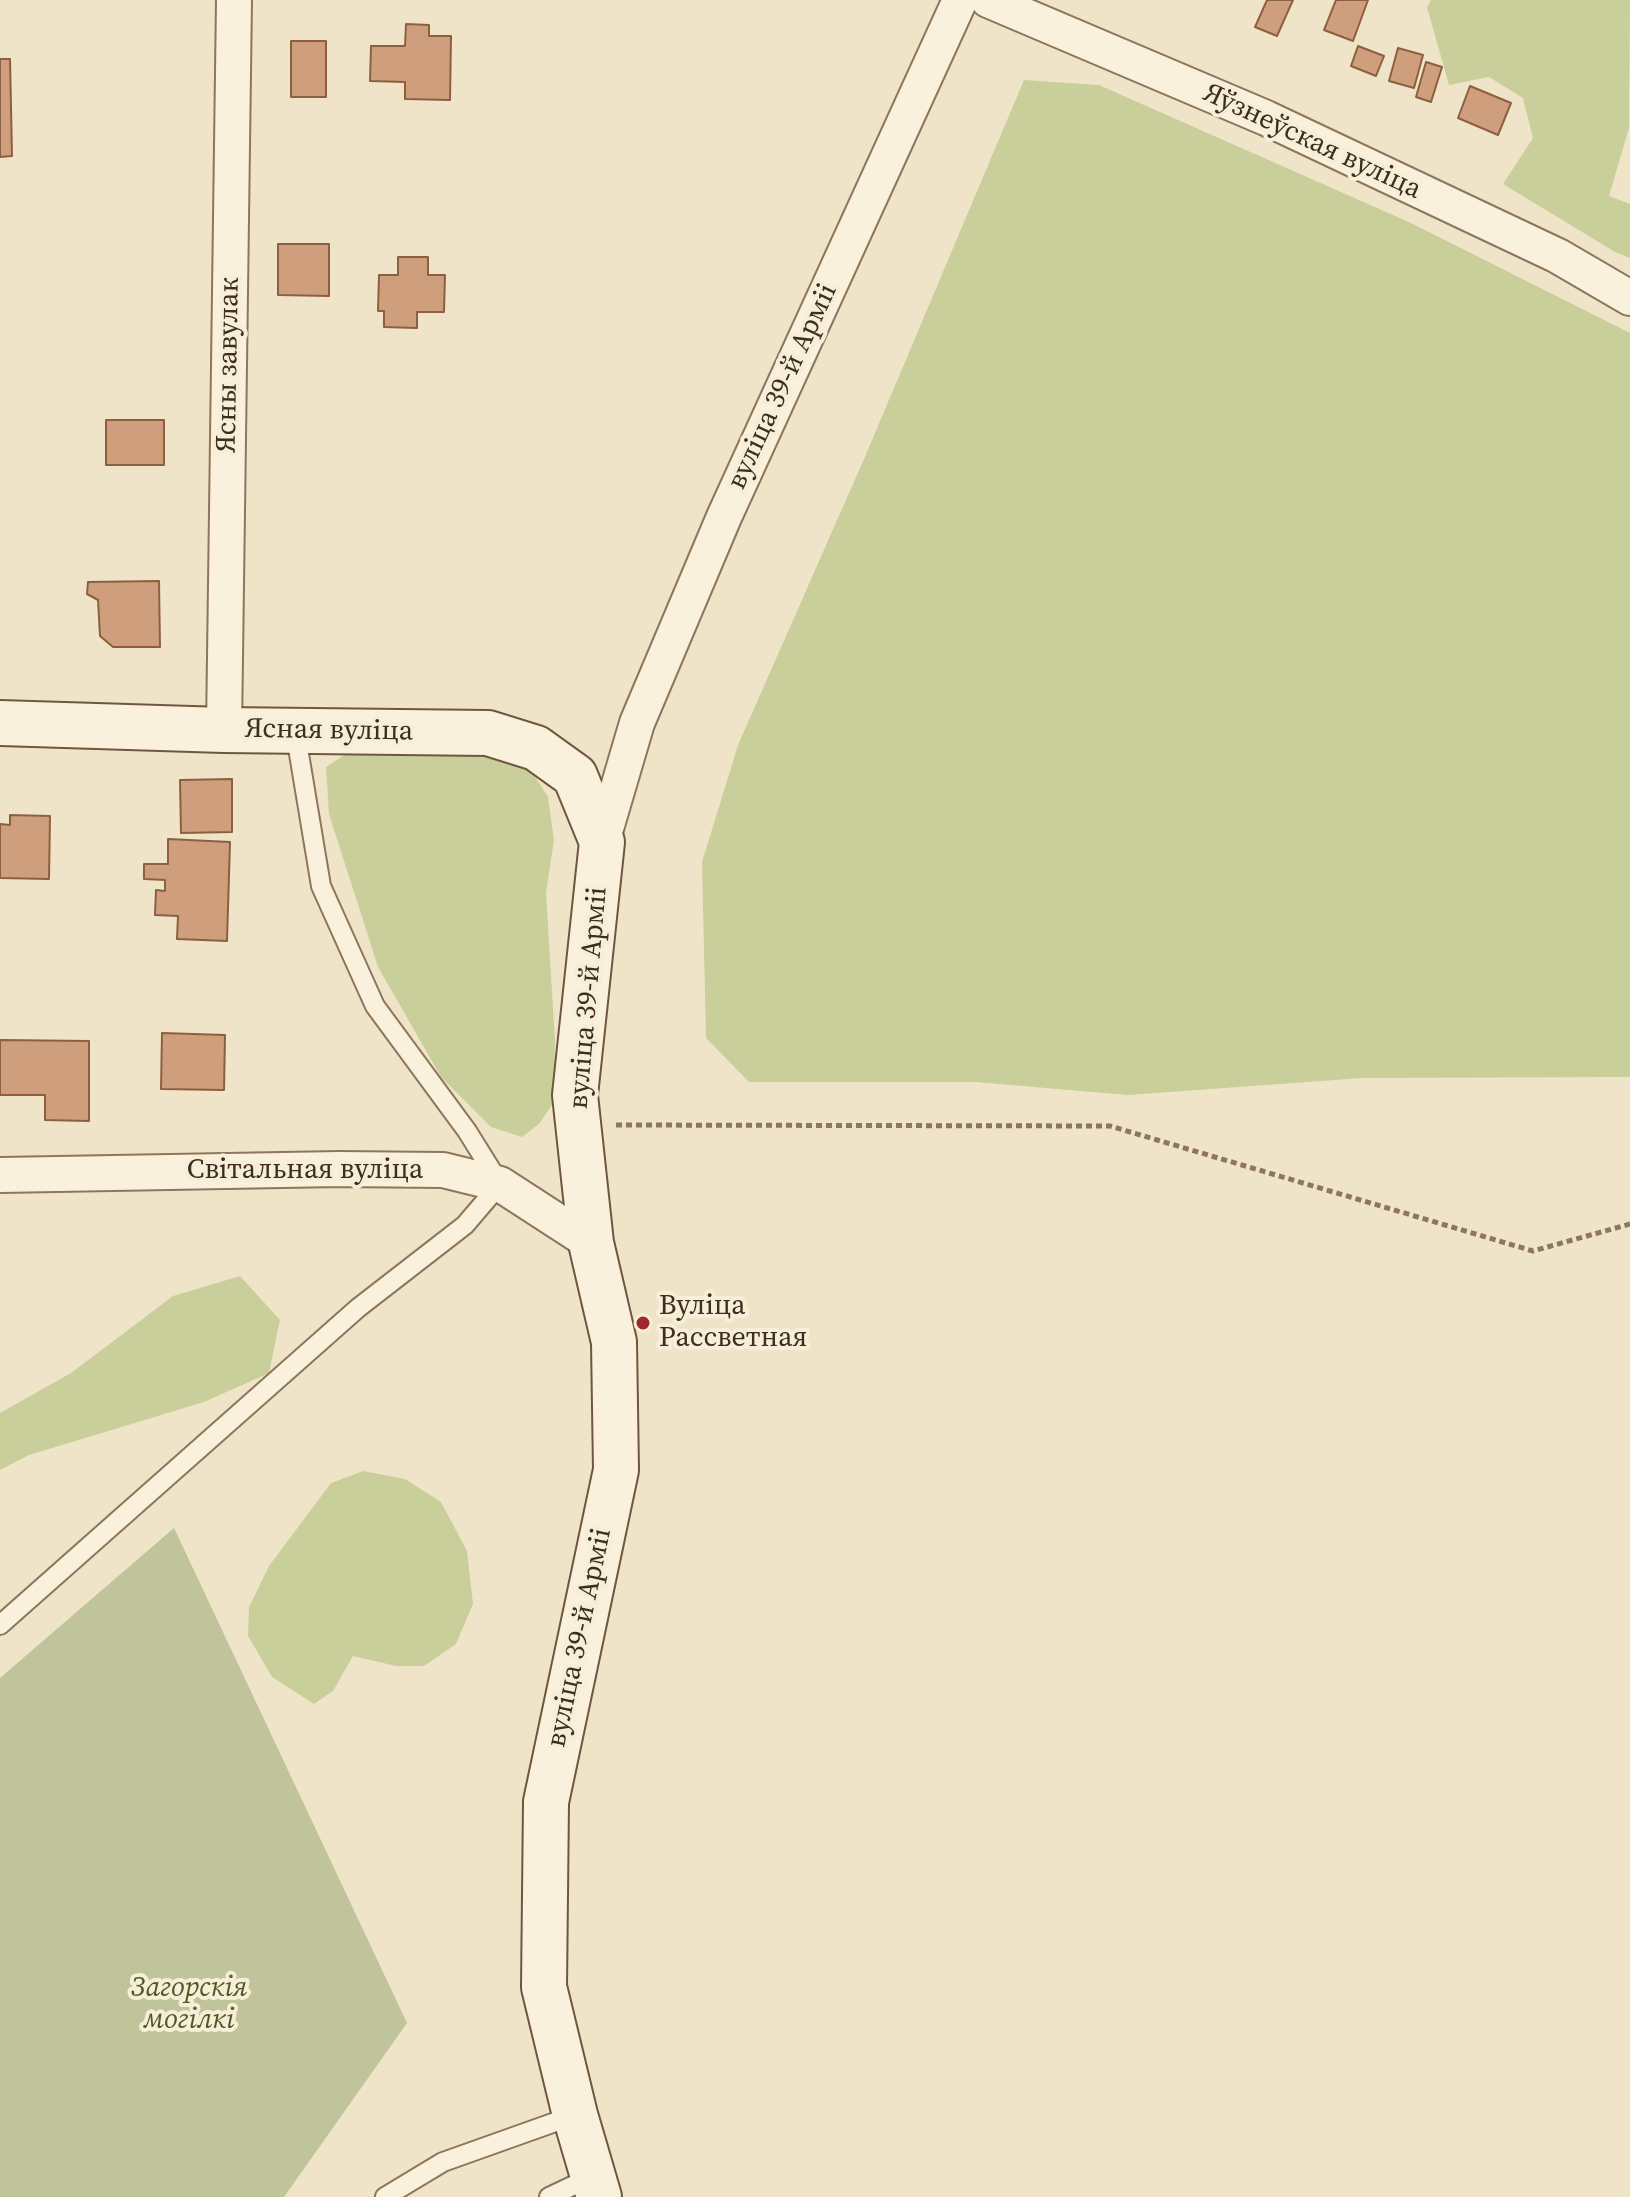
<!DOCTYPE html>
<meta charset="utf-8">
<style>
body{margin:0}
canvas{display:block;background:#f0e4c8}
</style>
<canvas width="1630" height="2197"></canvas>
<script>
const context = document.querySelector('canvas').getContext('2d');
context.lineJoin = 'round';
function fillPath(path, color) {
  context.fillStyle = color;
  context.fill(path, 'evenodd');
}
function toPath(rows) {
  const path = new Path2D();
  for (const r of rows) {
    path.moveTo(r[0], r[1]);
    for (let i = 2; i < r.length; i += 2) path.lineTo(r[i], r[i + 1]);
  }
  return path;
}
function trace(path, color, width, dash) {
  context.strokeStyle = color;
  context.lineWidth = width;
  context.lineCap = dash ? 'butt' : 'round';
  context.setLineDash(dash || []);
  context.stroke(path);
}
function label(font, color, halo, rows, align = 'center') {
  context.font = font + ' "Source Serif 4",serif';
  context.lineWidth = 8;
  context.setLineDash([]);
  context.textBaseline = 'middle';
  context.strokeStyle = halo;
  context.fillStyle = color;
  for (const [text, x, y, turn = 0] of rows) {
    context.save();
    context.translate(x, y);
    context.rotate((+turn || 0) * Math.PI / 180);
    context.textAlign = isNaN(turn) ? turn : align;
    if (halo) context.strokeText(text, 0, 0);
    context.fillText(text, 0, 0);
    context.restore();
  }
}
fillPath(toPath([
 [1431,0,1630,0,1629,128,1609,196,1630,204,1630,258,1615,252,1503,184,1533,138,1523,98,1489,77,1449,85,1427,7],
 [1024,80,1099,85,1411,223,1630,333,1630,1077,1363,1078,1128,1095,975,1082,749,1082,706,1038,702,862,738,745,864,459],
 [352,750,503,754,529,767,548,797,554,840,546,893,555,1040,554,1102,539,1124,522,1137,491,1127,441,1077,378,967,329,814,326,767],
 [240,1276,280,1320,269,1373,204,1402,29,1455,0,1470,0,1413,71,1373,173,1296],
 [363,1471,405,1479,441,1502,467,1551,473,1604,456,1644,424,1666,396,1666,353,1656,333,1691,314,1704,272,1677,248,1636,249,1607,269,1566,331,1483]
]), '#c9cf9b');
fillPath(toPath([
 [174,1528,407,2023,284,2197,0,2197,0,1678]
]), '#bfc49a');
const building = toPath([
 [1267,0,1293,0,1277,36,1255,27,1267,0],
 [1336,0,1368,0,1353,41,1324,30,1336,0],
 [406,24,429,25,429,36,451,36,450,100,405,99,405,82,370,81,371,46,405,46,406,24],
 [291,41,326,41,326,97,291,97,291,41],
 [1358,46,1384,56,1376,76,1351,66,1358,46],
 [1398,48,1423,55,1414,88,1389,81,1398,48],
 [0,59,10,59,12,156,0,157,0,59],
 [1426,62,1442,67,1431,102,1416,97,1426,62],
 [1470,86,1511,103,1498,135,1458,118,1470,86],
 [278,244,329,244,329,296,278,295,278,244],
 [398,257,428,257,428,275,445,275,444,312,417,312,417,328,384,327,384,311,378,311,379,275,398,275,398,257],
 [106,420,164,420,164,465,106,465,106,420],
 [159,581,160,647,113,647,100,636,98,600,87,594,88,582,159,581],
 [232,779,232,832,181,833,180,780,232,779],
 [10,815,50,816,49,879,0,878,0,824,10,825,10,815],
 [168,839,230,842,227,941,177,939,178,916,155,915,156,890,165,891,165,880,144,879,144,864,168,864,168,839],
 [162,1033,225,1035,224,1090,161,1089,162,1033],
 [0,1040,89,1041,89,1121,45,1120,45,1095,0,1095,0,1040]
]);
fillPath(building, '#cf9f7d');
trace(building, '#8d5f41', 2);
const lane = toPath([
 [0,1625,358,1308,465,1225,500,1184,467,1131,375,1006,321,886,295,730],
 [385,2197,443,2162,575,2115],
 [549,2197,593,2176]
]);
const street = toPath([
 [988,0,1266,118,1558,256,1630,298],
 [224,730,234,0],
 [602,842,637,723,724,517,960,0],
 [0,1175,339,1169,443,1170,500,1184,591,1243]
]);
const secondary = toPath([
 [0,723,224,730,488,733,536,748,575,776,602,842,575,1095,591,1243,614,1342,616,1470,546,1802,544,1987,575,2115,599,2197]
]);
trace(lane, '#8d765c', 22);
trace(street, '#8d765c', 38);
trace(secondary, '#6f573f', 48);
trace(toPath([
 [616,1125,1110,1126,1533,1251,1630,1224]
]), '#8d765c', 5, [6, 4]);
trace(lane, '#faf1dc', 18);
trace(street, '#faf1dc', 34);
trace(secondary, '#faf1dc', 44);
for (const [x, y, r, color] of [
 [643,1323,8,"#9e2a2b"]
]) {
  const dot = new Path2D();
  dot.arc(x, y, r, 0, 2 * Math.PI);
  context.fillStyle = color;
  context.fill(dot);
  trace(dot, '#f7eed8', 3);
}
label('28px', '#3d2e20', '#f7eed8', [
 ["Яўзнеўская вуліца",1312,142,25],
 ["Ясны завулак",229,365,-89],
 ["вуліца 39-й Арміі",783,387,-65],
 ["Ясная вуліца",329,731,1],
 ["вуліца 39-й Арміі",589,998,-85],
 ["Світальная вуліца",305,1171],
 ["вуліца 39-й Арміі",580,1638,-78]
]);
label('28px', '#3d2e20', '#f7eed8', [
 ["Вуліца",659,1307],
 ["Рассветная",659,1339]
], 'left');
label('italic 28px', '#4d5a26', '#f7eed8', [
 ["Загорскія",189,1989],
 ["могілкі",189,2021]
]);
</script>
